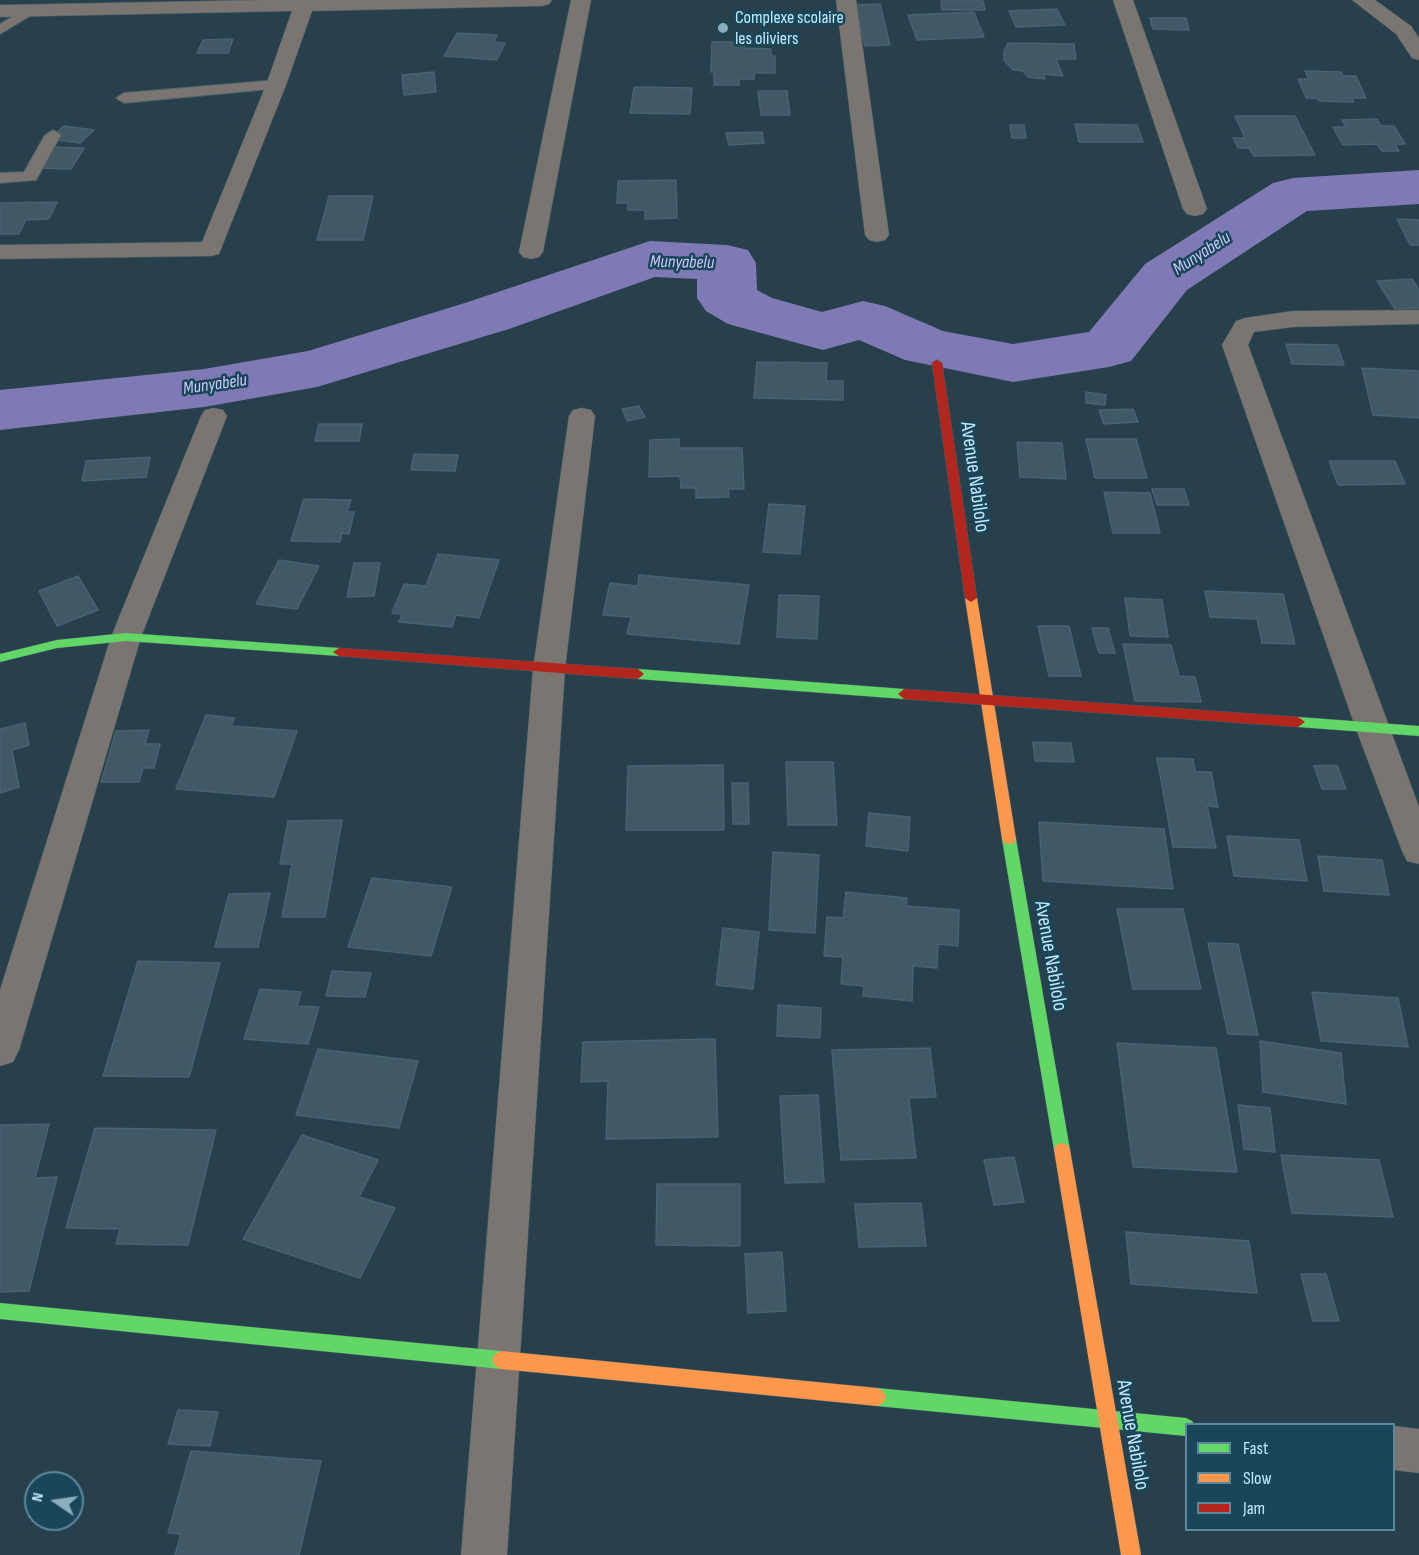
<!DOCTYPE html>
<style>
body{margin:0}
#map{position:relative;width:1419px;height:1555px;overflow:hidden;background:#28404b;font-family:"Sofia Sans Condensed",sans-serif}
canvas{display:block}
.legend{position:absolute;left:1185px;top:1423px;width:210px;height:108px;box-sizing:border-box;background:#1a4659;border:2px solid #5d879a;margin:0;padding:8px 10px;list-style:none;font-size:18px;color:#c1e8fb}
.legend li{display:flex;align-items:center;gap:12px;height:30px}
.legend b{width:30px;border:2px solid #5d879a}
.north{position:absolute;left:24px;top:1471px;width:60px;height:60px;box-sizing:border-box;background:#1a4659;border:2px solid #5d879a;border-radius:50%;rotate:283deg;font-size:16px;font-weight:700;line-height:24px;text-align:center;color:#c1e8fb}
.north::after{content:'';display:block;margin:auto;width:21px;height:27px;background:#8badbd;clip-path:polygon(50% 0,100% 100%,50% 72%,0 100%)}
</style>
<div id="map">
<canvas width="1419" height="1555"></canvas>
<ul class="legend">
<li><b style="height:8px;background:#63d668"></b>Fast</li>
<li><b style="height:8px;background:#ff974d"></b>Slow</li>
<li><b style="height:8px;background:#b3261e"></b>Jam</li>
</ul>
<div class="north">N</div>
</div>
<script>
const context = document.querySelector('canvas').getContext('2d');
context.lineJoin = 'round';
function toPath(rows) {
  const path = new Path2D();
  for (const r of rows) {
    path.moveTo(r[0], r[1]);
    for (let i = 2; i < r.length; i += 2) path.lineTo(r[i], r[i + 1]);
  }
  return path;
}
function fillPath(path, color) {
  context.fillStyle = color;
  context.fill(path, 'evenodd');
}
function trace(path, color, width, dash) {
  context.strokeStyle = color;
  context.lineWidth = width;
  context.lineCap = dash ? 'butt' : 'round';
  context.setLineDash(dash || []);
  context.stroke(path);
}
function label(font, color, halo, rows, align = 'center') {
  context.font = font + ' "Sofia Sans Condensed",sans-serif';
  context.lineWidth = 5;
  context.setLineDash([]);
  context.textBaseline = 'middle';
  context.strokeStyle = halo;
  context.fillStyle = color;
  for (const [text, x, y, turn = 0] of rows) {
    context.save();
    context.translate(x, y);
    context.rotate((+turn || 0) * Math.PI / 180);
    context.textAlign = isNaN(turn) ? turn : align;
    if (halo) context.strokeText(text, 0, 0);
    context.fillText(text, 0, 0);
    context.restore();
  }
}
fillPath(toPath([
 [1419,170,1419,204,1307,211,1187,290,1131,361,1109,367,1013,382,905,360,859,340,823,350,728,324,706,311,697,298,697,279,655,277,509,329,317,387,204,407,0,430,0,390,204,369,308,351,465,303,650,241,727,245,748,250,756,263,757,290,772,298,822,312,863,301,885,306,943,331,1013,344,1089,332,1145,264,1273,183,1293,178,1419,170]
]), '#7f7ab6');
const building = toPath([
 [941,1,983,1,985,10,942,10,941,1],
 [880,4,890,45,865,46,856,5,880,4],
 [1057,9,1065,25,1016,27,1009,11,1057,9],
 [974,12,984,37,917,40,908,15,974,12],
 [1150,18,1186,18,1189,30,1153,29,1150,18],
 [457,33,497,35,494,42,505,43,497,60,444,56,457,33],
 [233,39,228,53,197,53,203,40,233,39],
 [712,42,744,42,744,48,771,49,771,56,775,56,775,73,754,73,754,79,739,79,739,85,714,85,714,72,711,72,712,42],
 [1008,43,1074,44,1076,59,1056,59,1063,76,1044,74,1045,79,1028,77,1023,71,1013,70,1004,60,1004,51,1008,43],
 [1305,71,1341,72,1343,76,1356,76,1366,98,1352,98,1354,102,1319,101,1317,98,1306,98,1298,79,1309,79,1305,71],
 [434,72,436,92,404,95,402,75,434,72],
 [634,87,692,88,690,114,630,113,634,87],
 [758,91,787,91,790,115,761,115,758,91],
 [1235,116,1295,116,1315,155,1254,156,1249,148,1238,148,1233,138,1245,138,1235,116],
 [1377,119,1381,126,1394,126,1405,144,1395,144,1399,151,1382,151,1377,144,1343,145,1333,127,1346,127,1342,120,1377,119],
 [1075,124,1137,125,1143,142,1079,142,1075,124],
 [1010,125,1024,125,1026,138,1012,138,1010,125],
 [64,126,94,130,80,143,50,139,64,126],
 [762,132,764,143,729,145,726,133,762,132],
 [51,147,84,148,71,169,38,168,51,147],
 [676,180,677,218,645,219,645,210,628,210,628,203,617,203,618,181,676,180],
 [329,196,373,196,363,240,317,240,329,196],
 [57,202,49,219,26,220,19,234,0,234,0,203,57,202],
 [1397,219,1419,220,1419,245,1410,245,1397,219],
 [1412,279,1419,290,1419,308,1395,309,1377,281,1412,279],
 [1286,344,1337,345,1344,365,1292,364,1286,344],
 [757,362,827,363,826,381,843,381,843,400,754,398,757,362],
 [1362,368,1419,371,1419,418,1373,415,1362,368],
 [1086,392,1106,395,1105,405,1086,403,1086,392],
 [639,406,645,417,627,421,622,409,639,406],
 [1133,409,1138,422,1104,424,1099,410,1133,409],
 [319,424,362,424,359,441,315,441,319,424],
 [679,439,679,448,742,448,744,489,728,489,729,497,696,498,696,488,681,488,680,476,649,477,650,440,679,439],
 [1086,439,1136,439,1147,478,1095,478,1086,439],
 [1017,442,1062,443,1066,479,1020,477,1017,442],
 [414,454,458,455,455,471,411,470,414,454],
 [150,457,146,477,82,481,86,461,150,457],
 [1329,461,1395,461,1405,484,1338,485,1329,461],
 [1152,489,1184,489,1189,505,1157,505,1152,489],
 [1104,492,1150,493,1160,533,1113,533,1104,492],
 [304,499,351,500,347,512,354,512,349,534,342,533,340,542,291,541,304,499],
 [769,504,805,506,800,554,763,552,769,504],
 [438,554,499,560,479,618,456,615,452,627,399,622,402,614,392,613,404,584,426,586,438,554],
 [279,560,319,566,297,609,256,604,279,560],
 [354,563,380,563,374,596,347,597,354,563],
 [639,575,749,585,739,644,627,634,631,617,603,615,610,583,638,586,639,575],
 [78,576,98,610,57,626,39,591,78,576],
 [1205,591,1283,594,1295,644,1262,643,1257,619,1210,617,1205,591],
 [779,595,819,596,817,639,777,637,779,595],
 [1125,598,1162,600,1168,637,1130,636,1125,598],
 [1038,626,1069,626,1081,676,1049,676,1038,626],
 [1092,628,1108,628,1115,653,1099,653,1092,628],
 [1123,644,1171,645,1179,676,1195,677,1201,702,1135,701,1123,644],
 [206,715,235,718,231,726,297,731,274,797,176,789,206,715],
 [25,723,29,745,12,750,19,787,0,793,0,729,25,723],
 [149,730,145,744,160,744,154,768,143,768,139,782,101,782,116,731,149,730],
 [1033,742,1071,743,1074,762,1035,761,1033,742],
 [1157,758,1193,759,1195,772,1211,772,1218,807,1207,806,1216,848,1173,847,1157,758],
 [786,762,833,762,837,825,788,825,786,762],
 [723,765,724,830,626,830,628,766,723,765],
 [1337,765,1346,789,1322,789,1314,766,1337,765],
 [732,783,748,783,749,824,733,824,732,783],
 [869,813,910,817,908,851,866,846,869,813],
 [342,820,325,917,282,917,292,864,280,864,288,821,342,820],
 [1039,822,1164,829,1173,889,1043,881,1039,822],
 [1227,836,1299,840,1307,881,1234,876,1227,836],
 [773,852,819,855,815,933,769,930,773,852],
 [1318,856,1382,860,1389,895,1324,891,1318,856],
 [372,878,452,887,431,956,348,947,372,878],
 [846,892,907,898,906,906,959,910,958,946,938,944,937,968,913,966,912,1001,863,996,864,986,841,984,843,957,824,956,827,917,843,918,846,892],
 [270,893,258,947,215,947,229,894,270,893],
 [1117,909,1183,909,1201,989,1133,989,1117,909],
 [723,928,759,932,753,989,716,985,723,928],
 [1208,943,1238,944,1258,1035,1228,1034,1208,943],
 [138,961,220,963,189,1077,103,1076,138,961],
 [332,971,371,973,365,997,326,996,332,971],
 [260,989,301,992,297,1006,319,1007,308,1044,244,1039,260,989],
 [1312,992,1398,998,1408,1047,1321,1041,1312,992],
 [778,1005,821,1008,820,1038,777,1036,778,1005],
 [715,1039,718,1137,606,1139,608,1081,581,1082,583,1042,715,1039],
 [1260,1041,1341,1053,1346,1104,1263,1092,1260,1041],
 [1117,1043,1216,1048,1237,1172,1133,1167,1117,1043],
 [930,1048,936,1097,909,1098,916,1158,841,1160,832,1050,930,1048],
 [318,1049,418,1061,399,1128,296,1115,318,1049],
 [818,1095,824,1182,785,1183,780,1096,818,1095],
 [1238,1105,1270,1108,1275,1152,1244,1149,1238,1105],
 [49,1124,35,1178,57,1177,29,1291,0,1292,0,1125,49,1124],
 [95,1128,216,1130,188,1245,116,1244,120,1229,66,1228,95,1128],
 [302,1135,378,1160,359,1197,395,1208,360,1278,243,1239,302,1135],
 [1281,1155,1379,1160,1393,1217,1292,1213,1281,1155],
 [1014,1157,1024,1202,994,1205,984,1160,1014,1157],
 [657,1184,740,1184,740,1246,656,1245,657,1184],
 [921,1203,926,1246,859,1247,855,1204,921,1203],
 [1126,1232,1249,1241,1257,1293,1131,1284,1126,1232],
 [782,1252,786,1311,748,1313,745,1254,782,1252],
 [1301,1274,1326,1274,1339,1321,1313,1321,1301,1274],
 [178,1410,218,1412,210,1446,168,1444,178,1410],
 [191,1451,321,1461,299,1555,175,1555,181,1534,168,1533,191,1451]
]);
fillPath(building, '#405964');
trace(building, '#47636f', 1.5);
const lane = toPath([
 [30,6,37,10,35,13,0,34,0,24,30,6],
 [276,80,281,82,284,85,281,88,124,103,116,98,124,93,276,80],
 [53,130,61,135,36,180,0,183,0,173,24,172,45,135,53,130]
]);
const street = toPath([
 [260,0,552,0,549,4,542,6,312,11,286,85,219,254,211,256,0,259,0,245,202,242,266,85,292,11,0,17,0,5,260,0],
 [571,0,591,0,543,252,539,257,531,259,523,257,519,252,571,0],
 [836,0,856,0,889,235,885,240,877,242,869,240,865,235,836,0],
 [1113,0,1133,0,1207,209,1203,214,1195,216,1187,214,1183,209,1113,0],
 [1352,0,1375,0,1411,26,1419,38,1419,60,1412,58,1396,34,1352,0],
 [1419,310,1419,324,1293,327,1254,332,1248,345,1419,807,1419,864,1407,861,1402,851,1356,729,1222,345,1236,321,1245,318,1293,311,1419,310],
 [214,408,223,410,227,416,141,637,19,1050,13,1062,0,1066,0,990,111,637,201,416,205,410,214,408],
 [582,408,591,410,595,416,565,669,507,1555,461,1555,533,669,569,416,573,410,582,408],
 [1394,1426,1419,1429,1419,1473,1394,1470,1394,1426]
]);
const fast = toPath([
 [126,633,339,648,345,652,339,656,126,641,57,648,0,662,0,654,57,640,126,633],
 [638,669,904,689,910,694,904,699,638,679,632,674,638,669],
 [1298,717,1419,726,1419,736,1298,727,1291,722,1298,717],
 [1009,834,1014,835,1016,839,1070,1150,1068,1155,1062,1157,1056,1155,1054,1150,1002,839,1004,835,1009,834],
 [0,1303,501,1351,507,1354,510,1360,507,1366,501,1369,0,1319,0,1303],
 [877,1388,1186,1418,1192,1421,1194,1424,1186,1424,1186,1436,877,1406,871,1403,868,1397,871,1391,877,1388]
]);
const slow = toPath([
 [971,594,977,598,1016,839,1014,843,1009,844,1004,843,1002,839,965,598,971,594],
 [1062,1143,1068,1145,1070,1150,1141,1555,1121,1555,1054,1150,1056,1145,1062,1143],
 [501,1351,877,1388,883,1391,886,1397,883,1403,877,1406,501,1369,495,1366,492,1360,495,1354,501,1351]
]);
const jam = toPath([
 [937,360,942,363,977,598,971,602,965,598,932,363,937,360],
 [339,648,638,669,644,674,638,679,339,656,333,652,339,648],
 [904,689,1298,717,1305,722,1298,727,904,699,898,694,904,689]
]);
trace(lane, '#465d68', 2);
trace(street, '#465d68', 1);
trace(fast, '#465d68', 1);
trace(slow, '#465d68', 1);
trace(jam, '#465d68', 1);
fillPath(lane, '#7a7571');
fillPath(street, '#7a7571');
fillPath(fast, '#63d668');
fillPath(slow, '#ff974d');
fillPath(jam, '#b3261e');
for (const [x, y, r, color] of [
 [723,28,6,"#8badbd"]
]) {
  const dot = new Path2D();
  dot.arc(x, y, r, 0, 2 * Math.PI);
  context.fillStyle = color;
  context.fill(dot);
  trace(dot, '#1a4659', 2);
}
label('18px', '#c1e8fb', '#1a4659', [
 ["Complexe scolaire",735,18],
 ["les oliviers",735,39]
], 'left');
label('italic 18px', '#cec8ff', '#1a4659', [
 ["Munyabelu",1202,254,-33],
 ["Munyabelu",682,263,1],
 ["Munyabelu",215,385,-8]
]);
label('21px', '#c1e8fb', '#1a4659', [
 ["Avenue Nabilolo",974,477,82],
 ["Avenue Nabilolo",1050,956,80],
 ["Avenue Nabilolo",1132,1435,80]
]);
</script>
